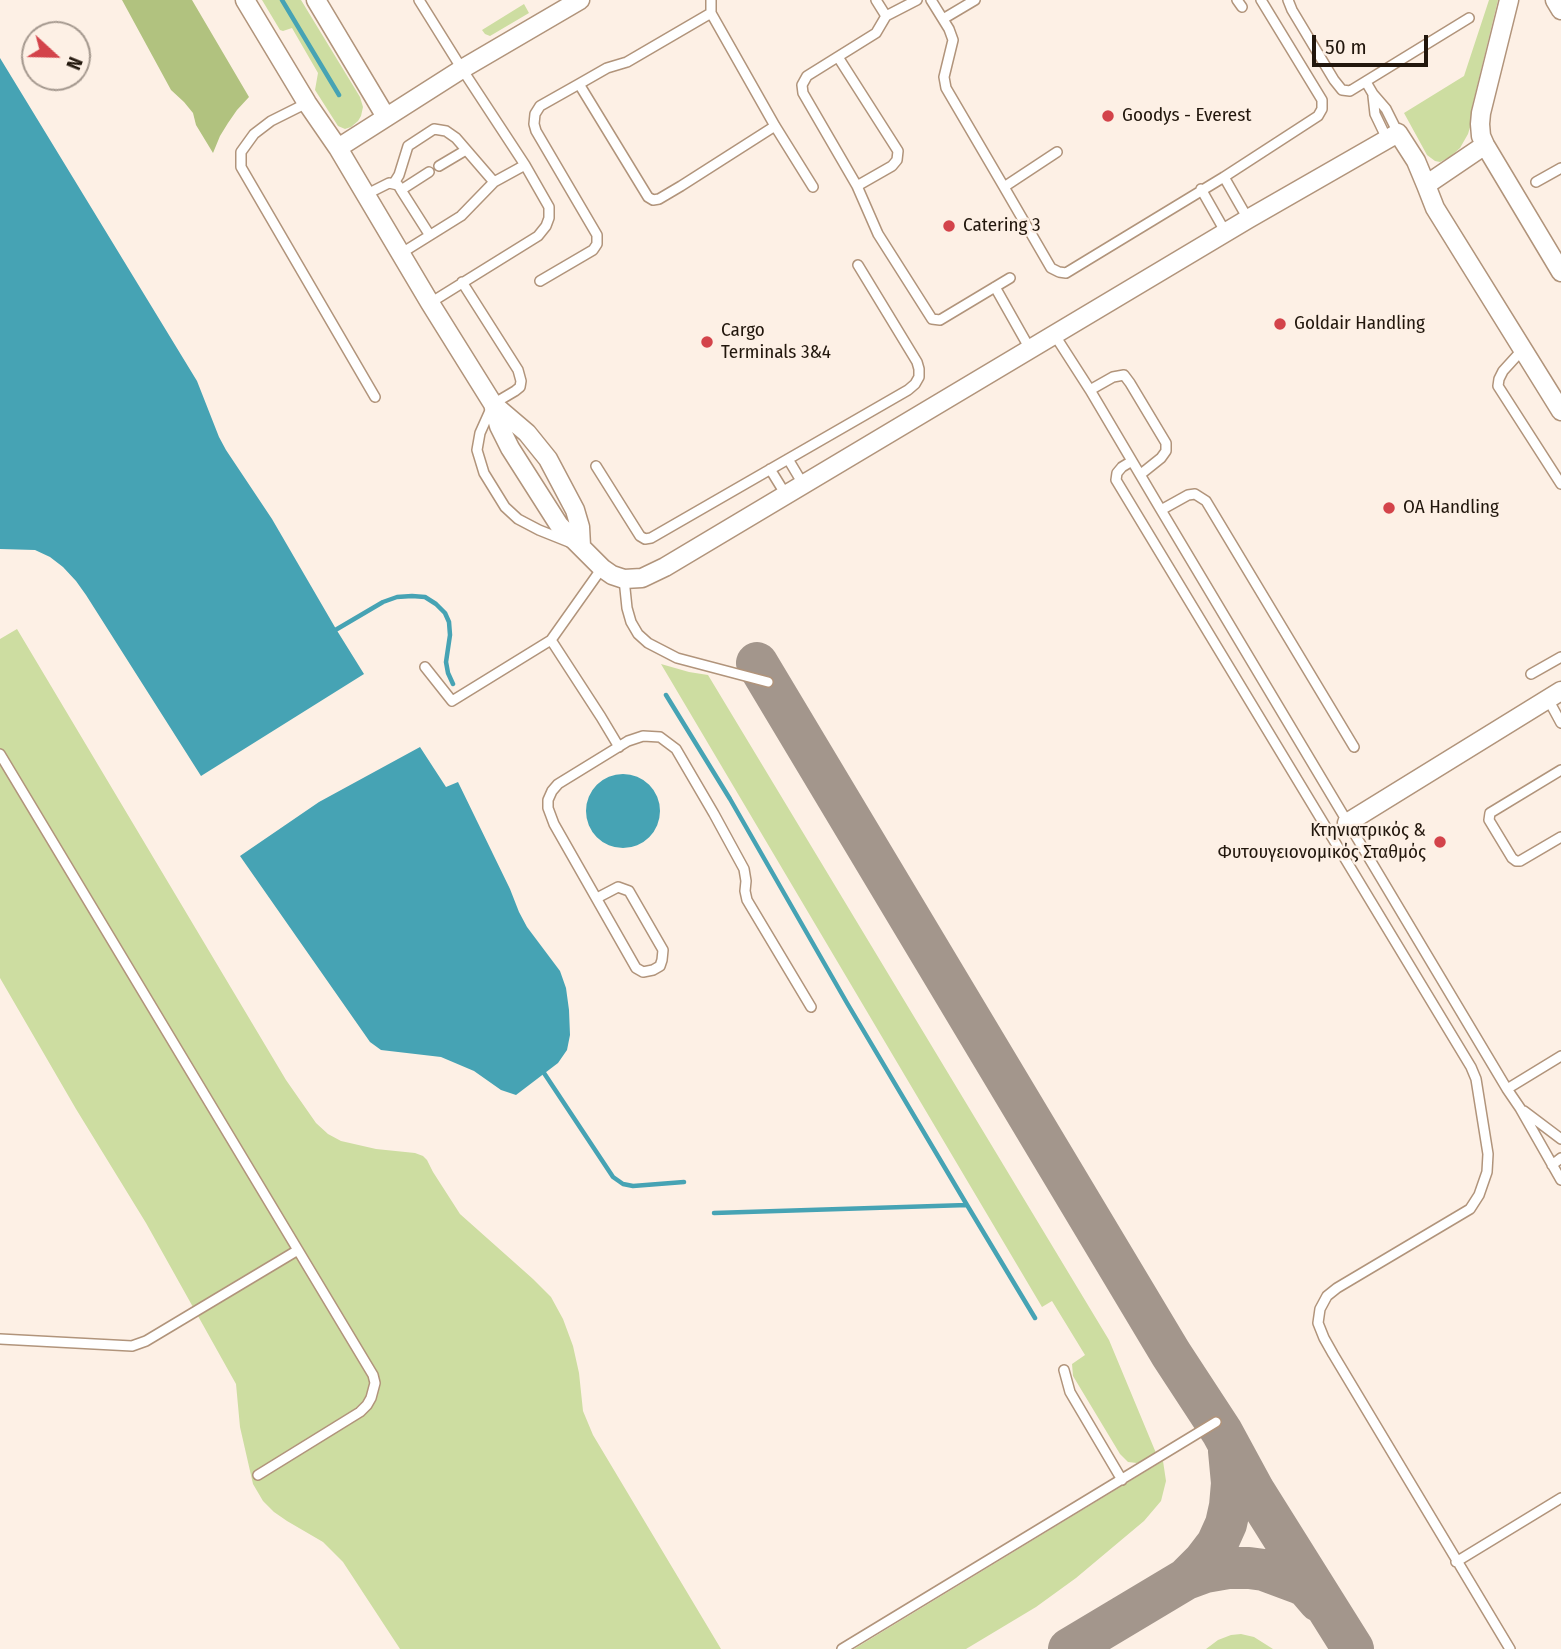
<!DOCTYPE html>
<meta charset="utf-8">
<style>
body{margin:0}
#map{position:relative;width:1561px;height:1649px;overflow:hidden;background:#fdf0e5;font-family:"Fira Sans Condensed",sans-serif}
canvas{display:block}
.north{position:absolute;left:21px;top:21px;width:70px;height:70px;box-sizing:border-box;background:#fdf0e5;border:2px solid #a5998f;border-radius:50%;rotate:112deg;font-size:19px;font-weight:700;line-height:28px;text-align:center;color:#22170d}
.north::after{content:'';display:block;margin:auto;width:24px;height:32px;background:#d3434a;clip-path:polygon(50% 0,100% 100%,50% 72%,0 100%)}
.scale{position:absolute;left:1312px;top:35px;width:116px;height:32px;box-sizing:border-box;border:4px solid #22170d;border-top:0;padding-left:9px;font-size:21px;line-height:24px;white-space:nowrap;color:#22170d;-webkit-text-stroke:5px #fdf0e5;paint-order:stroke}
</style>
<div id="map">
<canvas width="1561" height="1649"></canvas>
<div class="north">N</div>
<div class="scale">50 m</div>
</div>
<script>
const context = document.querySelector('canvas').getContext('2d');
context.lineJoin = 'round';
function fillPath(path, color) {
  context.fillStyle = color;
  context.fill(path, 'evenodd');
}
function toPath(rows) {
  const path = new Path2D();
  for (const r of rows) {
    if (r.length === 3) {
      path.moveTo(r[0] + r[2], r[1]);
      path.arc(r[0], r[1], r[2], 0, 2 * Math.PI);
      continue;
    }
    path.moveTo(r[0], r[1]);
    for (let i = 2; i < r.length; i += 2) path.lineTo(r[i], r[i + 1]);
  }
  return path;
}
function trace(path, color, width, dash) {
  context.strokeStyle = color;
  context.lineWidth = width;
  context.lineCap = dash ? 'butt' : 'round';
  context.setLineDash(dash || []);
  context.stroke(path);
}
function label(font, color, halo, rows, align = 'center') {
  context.font = font + ' "Fira Sans Condensed",sans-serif';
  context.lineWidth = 5;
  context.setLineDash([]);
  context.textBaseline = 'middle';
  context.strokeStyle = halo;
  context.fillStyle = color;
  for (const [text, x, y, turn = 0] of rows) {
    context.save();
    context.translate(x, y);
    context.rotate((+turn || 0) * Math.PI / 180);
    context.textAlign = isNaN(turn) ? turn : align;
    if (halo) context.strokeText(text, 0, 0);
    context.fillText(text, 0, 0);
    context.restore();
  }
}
fillPath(toPath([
 [262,0,301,0,360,97,363,107,361,116,358,121,351,127,345,129,338,126,315,90,318,73,292,28,283,31,280,30],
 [1489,0,1498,0,1472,107,1471,124,1468,134,1460,148,1450,157,1440,162,1435,161,1427,155,1404,113,1464,76],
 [524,4,529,13,490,36,485,34,482,30],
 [17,629,286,1080,316,1123,328,1134,341,1141,376,1149,415,1153,423,1156,427,1160,433,1172,460,1214,533,1279,551,1297,563,1319,573,1346,579,1373,583,1411,593,1435,721,1649,400,1649,343,1562,323,1542,287,1521,274,1512,263,1501,253,1484,240,1427,236,1384,146,1223,76,1109,0,978,0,639],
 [661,664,689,672,708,675,1109,1340,1156,1453,1137,1463,1128,1462,1120,1454,1073,1376,1072,1364,1085,1355,1052,1301,1042,1307],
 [1163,1461,1166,1481,1161,1501,1144,1521,1076,1578,1036,1607,966,1649,854,1649],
 [1241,1634,1254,1637,1273,1649,1206,1649,1218,1640,1231,1635]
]), '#cddda1');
fillPath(toPath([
 [122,0,192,0,249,97,237,110,228,123,220,136,213,153,196,125,193,113,184,102,171,90]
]), '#b1c27f');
fillPath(toPath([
 [0,58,197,381,219,437,226,450,272,519,336,629,364,674,201,776,86,595,76,581,63,567,50,557,35,550,0,549],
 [420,747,446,787,458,782,510,889,519,912,527,927,560,971,566,988,569,1010,570,1035,567,1050,558,1063,516,1095,501,1090,474,1071,441,1057,381,1050,370,1042,240,856,319,802],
 [623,811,37]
]), '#46a3b4');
trace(toPath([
 [282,0,339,95],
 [332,632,383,602,397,597,412,596,425,597,436,604,445,613,449,622,450,635,446,662,448,673,453,684],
 [666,695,730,799,847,1003,967,1205],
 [542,1070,613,1177,623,1184,633,1186,684,1182],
 [714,1213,967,1205,1035,1318]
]), '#46a3b4', 4.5);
trace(toPath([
 [757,663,1171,1354,1222,1432,1254,1491,1353,1649],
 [1186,1579,1204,1561,1217,1544,1226,1524,1230,1506,1232,1483,1229,1451],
 [1069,1649,1186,1579,1205,1572,1228,1568,1249,1568,1264,1570,1299,1583,1307,1587,1319,1601]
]), '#a3968c', 42);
const lane = toPath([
 [419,0,462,69,525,165,549,207,549,218,546,226,538,236,430,303],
 [711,0,711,13,775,126,813,187],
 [876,0,886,16],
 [917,0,886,16,876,33,807,76,802,85,803,93,857,186,878,234,932,319,940,320,1010,278],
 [931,0,949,29,953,40,944,77,946,88,1004,187,1057,152],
 [1237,0,1242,7],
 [1288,0,1292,10,1334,80,1342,90,1350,91,1469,18],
 [943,19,975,0],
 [838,57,898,151,897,160,892,166,857,186],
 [1366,82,1373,94,1386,109,1398,133],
 [579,84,648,197,653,200,659,199,681,186,775,126],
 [1373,96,1375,114,1387,139],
 [307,103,271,121,254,134,241,152,241,167,375,397],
 [439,166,466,150],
 [1224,177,1248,219],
 [1536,182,1561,168],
 [394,183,399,175,408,146,434,129,446,131,456,138,494,182],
 [1004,187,1051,268,1059,272,1066,273,1224,177,1318,116,1322,109,1322,100,1261,0],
 [1201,189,1226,233],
 [401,190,429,234],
 [365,195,389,183,398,185,401,190,429,172],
 [400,254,461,216,494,182,525,165],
 [540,281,593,250,597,244,597,235,536,131,534,124,535,114,540,106,579,84,607,68,627,62,711,13],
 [462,282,518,370,521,381,520,387,515,391,493,404,480,433,477,450,484,473,505,507,518,519,539,530,569,542],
 [995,287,1030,349],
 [1054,334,1090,390,1113,377,1124,375,1130,383,1166,443,1166,451,1161,458,1141,474],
 [1523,349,1503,371,1499,379,1498,386,1561,484],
 [1090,390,1161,510,1188,495,1195,494,1206,501,1354,747],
 [788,459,803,484],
 [1132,461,1122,467,1117,473,1116,480,1471,1067,1476,1079,1488,1154,1487,1172,1479,1195,1470,1209,1337,1288,1327,1296,1320,1309,1318,1323,1324,1338,1333,1354,1510,1649],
 [596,466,640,536,645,539,651,538,908,390,915,384,919,377,919,369,917,362,858,265],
 [770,469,786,495],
 [1161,510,1507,1089,1520,1108,1561,1180],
 [624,579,627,608,631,622,638,634,648,643,677,658,768,682],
 [551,640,602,568],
 [425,667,452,701,551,640,601,717,619,747],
 [1531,674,1561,657],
 [1548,699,1561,723],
 [0,754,373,1375,375,1383,371,1398,367,1405,360,1412,258,1475],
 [1561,770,1490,813,1489,820,1512,858,1516,861,1520,861,1561,837],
 [597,898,618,887,629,891,663,950,662,960,660,966,653,970,643,972,636,968,554,824,548,808,548,800,552,791,558,784,628,741,643,736,660,737,676,749,714,814,744,869,746,881,745,891,747,900,811,1007],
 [1507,1089,1561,1056],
 [1524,1111,1561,1139],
 [1552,1165,1561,1158],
 [0,1339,132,1346,146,1341,298,1250],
 [1064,1370,1070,1392,1122,1480],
 [1456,1562,1561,1498],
 [842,1649,1216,1422]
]);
const street = toPath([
 [245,0,307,103,338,148,430,303,493,404,499,426,510,448,559,525,602,568,612,575,624,579,642,578,665,567,1248,219,1398,133,1416,161,1426,185],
 [316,0,386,117],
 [1509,0,1481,113,1480,124,1481,136,1485,145,1561,272],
 [1555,0,1561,10],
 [1485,145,1426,185,1435,208,1561,411],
 [338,148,462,69,580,0],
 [493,404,527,433,548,459,575,510,580,527,581,546],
 [1347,823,1561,691]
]);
trace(lane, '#b1947b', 12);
trace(street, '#b1947b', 21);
trace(lane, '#fff', 9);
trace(street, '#fff', 18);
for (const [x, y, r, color] of [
 [1108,116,7,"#d3434a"],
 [949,226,7,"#d3434a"],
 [1280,324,7,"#d3434a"],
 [707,342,7,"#d3434a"],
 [1389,508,7,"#d3434a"],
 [1440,842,7,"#d3434a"]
]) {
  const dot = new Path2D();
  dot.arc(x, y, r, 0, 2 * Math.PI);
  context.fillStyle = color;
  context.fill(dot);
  trace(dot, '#fdf0e5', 2.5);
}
label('19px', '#22170d', '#fdf0e5', [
 ["Goodys - Everest",1122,116],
 ["Catering 3",963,226],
 ["Goldair Handling",1294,324],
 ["Cargo",721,331],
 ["Terminals 3&4",721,353],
 ["OA Handling",1403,508],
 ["Κτηνιατρικός &",1426,831,"right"],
 ["Φυτουγειονομικός Σταθμός",1426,853,"right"]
], 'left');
</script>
